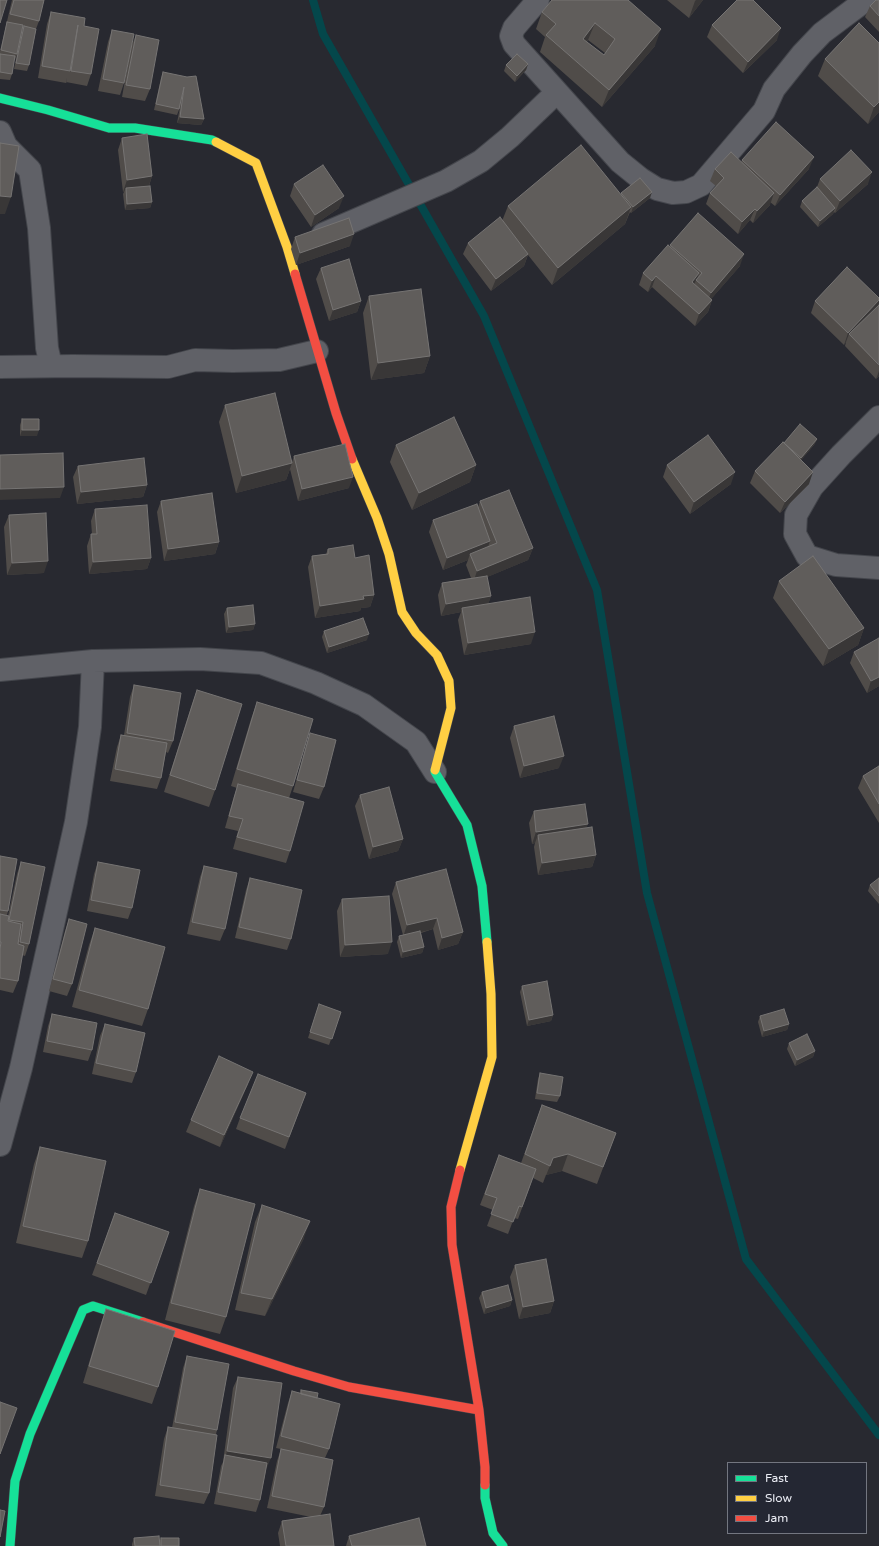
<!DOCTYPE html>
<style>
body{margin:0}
#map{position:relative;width:879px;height:1546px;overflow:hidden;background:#282930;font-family:"Varela Round",sans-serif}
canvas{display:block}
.legend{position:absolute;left:727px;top:1462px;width:140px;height:72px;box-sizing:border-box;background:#242733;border:1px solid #737680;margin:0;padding:5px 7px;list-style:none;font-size:12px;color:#eaecf4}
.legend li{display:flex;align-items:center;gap:8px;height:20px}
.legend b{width:20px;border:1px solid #737680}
</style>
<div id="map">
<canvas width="879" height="1546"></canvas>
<ul class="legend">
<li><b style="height:5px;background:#16e098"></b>Fast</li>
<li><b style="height:5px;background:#ffcf43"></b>Slow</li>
<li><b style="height:5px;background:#f24e42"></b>Jam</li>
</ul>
</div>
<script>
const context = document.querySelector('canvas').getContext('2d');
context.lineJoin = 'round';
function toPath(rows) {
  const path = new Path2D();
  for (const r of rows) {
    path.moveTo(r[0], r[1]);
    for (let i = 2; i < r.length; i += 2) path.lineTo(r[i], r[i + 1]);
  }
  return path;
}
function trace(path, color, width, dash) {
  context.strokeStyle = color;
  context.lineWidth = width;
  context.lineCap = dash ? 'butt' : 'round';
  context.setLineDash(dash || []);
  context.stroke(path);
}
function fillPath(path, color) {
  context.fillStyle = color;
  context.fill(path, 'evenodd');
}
trace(toPath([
 [313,0,323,34,484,316,597,590,647,893,746,1259,879,1435]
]), '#04474b', 8);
const street = toPath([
 [538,0,514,28,511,36,514,44,620,162,641,179,657,189,673,193,686,192,701,185,764,111,774,89,802,54,822,33,866,0],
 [0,132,6,146,30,170,39,228,47,348,51,366],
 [323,234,446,181,481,161,510,137,557,92],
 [0,367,73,366,168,367,195,360,233,361,279,360,317,351],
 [879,417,841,455,812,487,796,515,795,534,807,556,836,565,879,568],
 [0,670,93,661,200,659,261,663,316,683,364,705,416,742,435,772],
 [0,1145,21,1068,76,822,90,727,93,661]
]);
const fast = toPath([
 [0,98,48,110,109,128,135,128,212,140,216,142],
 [435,770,435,772,467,825,482,886,487,942],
 [485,1485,485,1498,493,1533,503,1546],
 [10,1546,15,1481,30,1434,83,1310,93,1306,143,1322]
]);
const slow = toPath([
 [216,142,256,163,287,247,295,274],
 [352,459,377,518,389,554,402,612,416,633,437,655,449,681,451,708,435,770],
 [460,1170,492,1057,491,994,487,942]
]);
const jam = toPath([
 [295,274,336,413,352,459],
 [460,1170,451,1207,452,1245,479,1410,485,1467,485,1485],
 [143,1322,294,1371,349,1387,479,1410]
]);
trace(street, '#44464c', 24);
trace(fast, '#44464c', 10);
trace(slow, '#44464c', 10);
trace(jam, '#44464c', 10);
trace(street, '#606167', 22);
trace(fast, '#16e098', 9);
trace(slow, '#ffcf43', 9);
trace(jam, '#f24e42', 9);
fillPath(toPath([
 [12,0,44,0,39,21,36,29,29,65,27,71,14,69,22,29,17,54,15,60,14,60,12,74,10,80,0,79,0,51],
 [552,0,655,46,602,107,540,52,545,37,536,29,542,12],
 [588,40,605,53,604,55,587,42],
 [667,0,703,0,689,18],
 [879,0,879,32,865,17,870,6],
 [51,12,84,26,91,74,87,86,66,82,67,78,66,83,38,78,47,24],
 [859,23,879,112,868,124,818,76,825,59],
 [712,25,777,40,743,73,707,37],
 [112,30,124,83,120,95,98,91,108,42],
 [136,35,150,89,145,101,122,97,131,47],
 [528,64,526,70,515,82,504,71,506,65],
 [163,72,204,119,201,125,177,123,180,107,177,115,154,110,161,78],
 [122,138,152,176,149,186,152,202,150,208,125,210,123,194,124,192,123,192,118,150],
 [742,160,809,169,775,206,770,202,770,205,753,223,750,220,738,234,706,204,710,193,716,186,710,181,715,169,741,162],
 [820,179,868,184,835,213,834,212,833,214,818,227,800,207,802,201,817,187],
 [294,184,339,208,311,227,290,196],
 [621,193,650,198,631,213,630,212,625,224,552,285,528,255,524,266,491,291,463,254,468,243,502,221,508,206,621,194],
 [295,237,350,246,296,265,291,249],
 [670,245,740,266,711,299,712,300,708,312,695,326,652,287,648,292,639,285,643,273,670,247],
 [321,268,361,301,357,312,329,321,316,279],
 [369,296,430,356,424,373,371,380,363,313],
 [879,298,879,303,878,306,879,305,879,376,876,379,845,346,846,342,844,345,811,313,815,301],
 [225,405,292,462,294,456,349,488,298,501,290,469,286,480,236,493,219,422],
 [22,419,37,436,20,436,20,425],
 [817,439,814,445,801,460,809,484,780,513,750,483,755,471,784,443],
 [396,445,476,465,470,482,412,510,390,462],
 [667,465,731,484,690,514,663,477],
 [78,466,147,485,143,497,77,504,73,477],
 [161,501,219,542,215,554,164,561,157,512],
 [480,501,533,548,528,560,487,577,491,596,488,604,531,644,464,655,458,620,461,612,441,616,438,595,442,583,471,578,466,565,468,560,443,570,429,532,433,520,478,507],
 [95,509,151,558,147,569,89,574,87,546,91,534,92,534,91,521],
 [9,515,44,573,7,575,4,527],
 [328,549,355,558,374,595,370,607,361,608,360,611,315,618,308,567,312,556,326,554],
 [779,581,864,628,858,645,823,666,773,598],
 [227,608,255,624,253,630,226,633,224,614],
 [324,631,367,640,327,653,322,637],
 [854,652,879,686,867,693,850,663],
 [134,685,173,741,168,753,166,752,161,778,157,789,110,781,117,747,121,735,124,735,130,697],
 [197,690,215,790,209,807,164,792,191,707],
 [257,702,293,786,289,798,290,851,286,863,233,849,238,831,225,828,234,796,237,788,231,786,251,719],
 [514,726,559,768,520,778,510,738],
 [310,733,324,787,319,799,293,792,306,745],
 [879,766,879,823,858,788,863,776],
 [360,795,403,839,398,851,369,859,355,806],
 [534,811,586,828,596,855,592,867,538,875,534,847,535,843,532,844,529,823],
 [0,856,8,911,7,915,8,916,17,874,21,862,29,944,25,956,22,955,18,981,13,993,0,990],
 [98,862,132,908,128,919,87,911,94,874],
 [204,866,225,929,220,941,187,934,200,877],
 [250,878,291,939,287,950,235,938,246,890],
 [879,878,879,904,868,891,870,885],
 [396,882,463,932,458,944,438,950,433,929,421,933,424,947,422,953,401,958,397,942,399,936,403,935,392,894],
 [342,899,388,954,340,957,337,911],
 [69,919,72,984,67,996,49,991,65,931],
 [95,928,148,1009,142,1026,72,1007,89,945],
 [522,986,553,1015,551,1021,527,1026,520,992],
 [319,1004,341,1012,329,1045,308,1038],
 [52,1014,92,1050,88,1061,43,1052,48,1026],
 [760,1016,789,1024,787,1030,762,1037,758,1022],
 [105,1024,136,1072,132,1083,92,1074,100,1036],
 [789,1043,815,1051,813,1057,795,1066,787,1049],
 [540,1073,560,1096,557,1102,535,1099,538,1079],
 [248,1084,220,1147,186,1132,191,1120],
 [306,1093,285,1149,236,1129,240,1118],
 [542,1105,616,1133,597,1184,562,1171,546,1175,543,1183,533,1178,518,1219,514,1218,508,1234,487,1226,493,1210,480,1205,499,1155,521,1163],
 [40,1147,88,1241,82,1258,16,1243,34,1164],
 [200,1189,226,1317,220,1334,165,1320,194,1206],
 [262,1205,304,1238,265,1316,235,1310,255,1222],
 [115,1213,169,1232,146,1295,92,1275],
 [515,1265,554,1301,550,1313,519,1319,510,1277],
 [482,1292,512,1300,510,1306,484,1314,479,1298],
 [106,1309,158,1387,152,1404,83,1383,100,1326],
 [187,1356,217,1430,216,1434,209,1493,204,1504,155,1496,164,1439,168,1427,172,1428,183,1368],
 [238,1377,266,1470,260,1500,256,1512,214,1504,221,1466,223,1462,233,1388],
 [301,1390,317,1398,329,1449,325,1458,324,1507,320,1516,334,1546,280,1546,278,1533,282,1521,311,1517,267,1508,277,1461,281,1449,276,1448,288,1403,292,1391,300,1393],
 [349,1536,426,1546,346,1546],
 [134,1538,159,1543,161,1538,179,1546,132,1546,132,1544]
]), '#504c49');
fillPath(toPath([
 [696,0,703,0,689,18,695,1],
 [595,23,588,40,577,56,583,39],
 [781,28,777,40,743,73,748,62],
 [661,29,655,46,602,107,609,90],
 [528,64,526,70,515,82,517,76],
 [879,102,879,112,868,124,874,107],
 [180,117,204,119,201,125,177,123],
 [814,157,809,169,775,206,780,195],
 [872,172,868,184,835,213,840,201],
 [152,176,148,188,126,188,124,192,123,192,127,180],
 [652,192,650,198,631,213,633,207],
 [774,193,770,205,753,223,757,211],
 [0,196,11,197,5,214,0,214],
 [344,196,339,208,311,227,315,215],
 [152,202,150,208,125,210,127,204],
 [631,207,625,224,552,285,558,268],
 [835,208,833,214,818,227,820,221],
 [755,209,750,220,738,234,742,222],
 [354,234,350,246,296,265,300,253],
 [528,254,524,266,491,291,496,279],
 [744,254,740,266,706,305,711,293],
 [699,273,697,281,696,280,693,287,692,282],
 [656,276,652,287,648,292,652,281],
 [712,300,708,312,695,326,699,314],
 [879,300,879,303,876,311,849,334,846,342,844,345,848,333],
 [361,301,357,312,329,321,333,310],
 [430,356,424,373,371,380,378,363],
 [879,371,879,376,876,379],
 [22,430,39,430,37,436,20,436],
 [817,439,814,445,798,464,801,458],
 [292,463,286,480,236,493,242,476],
 [476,465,470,482,412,510,419,493],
 [735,472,731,484,690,514,694,502],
 [813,472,809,484,780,513,785,502],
 [353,477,349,488,298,501,302,489],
 [147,485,143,497,77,504,81,492],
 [64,487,60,498,0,500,0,489],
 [490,541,486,553,470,554,468,560,443,570,447,558],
 [219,542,215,554,164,561,168,549],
 [533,548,528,560,473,583,477,571],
 [151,558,147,569,89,574,93,562],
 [48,561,44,573,7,575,12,563],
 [374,595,370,607,361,608,360,611,315,618,320,606,363,596],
 [491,596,487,608,462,608,461,612,441,616,446,604],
 [255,624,253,630,226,633,229,627],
 [864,628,858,645,823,666,829,649],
 [535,632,531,644,464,655,468,643],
 [369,634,367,640,327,653,329,647],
 [879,677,879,686,867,693,871,681],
 [564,756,559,768,520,778,524,766],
 [588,824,583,836,538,835,535,843,532,844,536,832],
 [403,839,398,851,369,859,373,847],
 [596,855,592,867,538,875,542,863],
 [437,918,433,929,403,937,407,925],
 [463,932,458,944,438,950,442,938],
 [392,942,388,954,340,957,345,945],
 [424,947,422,953,401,958,403,952],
 [553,1015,551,1021,527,1026,529,1020],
 [789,1024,787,1030,762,1037,764,1031],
 [815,1051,813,1057,795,1066,797,1060],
 [253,1072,248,1084,220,1147,224,1135],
 [568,1154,562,1171,546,1175,543,1183,553,1158],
 [310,1221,304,1238,265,1316,272,1299],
 [512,1300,510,1306,484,1314,486,1308],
 [554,1301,550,1313,519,1319,523,1307],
 [227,1451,271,1458,266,1470,224,1463]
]), '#393737');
const building = toPath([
 [0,0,7,0,0,23,0,0],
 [14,0,44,0,39,21,10,14,14,0],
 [552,0,628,0,661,29,609,90,546,35,556,24,542,12,552,0],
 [595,23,615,39,604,55,583,39,595,23],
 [737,0,753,0,781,28,748,62,712,25,737,0],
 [876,0,879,0,879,16,870,6,876,0],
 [51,12,85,18,84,26,99,29,91,74,71,71,78,25,70,71,42,66,51,12],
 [7,22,23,25,17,54,1,50,7,22],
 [859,23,879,43,879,102,874,107,825,59,859,23],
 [24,26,36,29,29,65,16,63,24,26],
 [112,30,134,34,124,83,103,79,112,30],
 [136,35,159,40,150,89,126,85,136,35],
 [0,54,15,56,12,74,0,72,0,54],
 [517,54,528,64,517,76,506,65,517,54],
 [163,72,187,77,196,76,204,119,180,117,184,87,179,109,156,104,163,72],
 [776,122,814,157,780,195,742,160,776,122],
 [147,134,152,176,127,180,122,138,147,134],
 [0,143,19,146,11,197,0,196,0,143],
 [581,145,631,207,558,268,508,206,581,145],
 [851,150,872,172,840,201,820,179,851,150],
 [731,152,774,193,757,211,755,209,742,222,710,193,724,178,715,169,731,152],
 [323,165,344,196,315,215,294,184,323,165],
 [640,178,652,192,633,207,621,193,640,178],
 [150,186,152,202,127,204,126,188,150,186],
 [817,187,835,208,820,221,802,201,817,187],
 [698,213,744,254,711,293,696,280,702,273,670,245,698,213],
 [500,217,528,254,496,279,468,243,500,217],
 [349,218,354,234,300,253,295,237,349,218],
 [668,245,699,273,692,282,712,300,699,314,656,276,652,281,643,273,668,245],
 [349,259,361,301,333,310,321,268,349,259],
 [847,267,879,298,879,300,848,333,815,301,847,267],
 [421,289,430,356,378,363,369,296,421,289],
 [879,305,879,365,849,334,879,305],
 [275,393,292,463,242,476,225,405,275,393],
 [454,417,476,465,419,493,396,445,454,417],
 [22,419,39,419,39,430,22,430,22,419],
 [800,424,817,439,801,458,784,443,800,424],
 [708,435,735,472,694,502,667,465,708,435],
 [783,442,813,472,785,502,755,471,783,442],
 [345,444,353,477,302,489,294,456,345,444],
 [63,453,64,487,0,489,0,455,63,453],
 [144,458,147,485,81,492,78,466,144,458],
 [509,490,533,548,477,571,470,554,497,543,480,501,509,490],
 [212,493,219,542,168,549,161,501,212,493],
 [477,504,490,541,447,558,433,520,477,504],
 [147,505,151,558,93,562,91,534,97,534,95,509,147,505],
 [46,513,48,561,12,563,9,515,46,513],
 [353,545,355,558,369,555,374,595,363,596,364,599,320,606,312,556,328,554,328,549,353,545],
 [813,556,864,628,829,649,779,581,813,556],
 [487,576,491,596,446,604,442,583,487,576],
 [530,597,535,632,468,643,462,608,530,597],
 [253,605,255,624,229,627,227,608,253,605],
 [363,618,369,634,329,647,324,631,363,618],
 [879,638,879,677,871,681,854,652,879,638],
 [134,685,181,693,173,741,127,733,134,685],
 [197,690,242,704,215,790,170,775,197,690],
 [257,702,313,719,293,786,237,769,257,702],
 [554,716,564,756,524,766,514,726,554,716],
 [310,733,336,740,324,787,297,780,310,733],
 [121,735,167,743,161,778,115,769,121,735],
 [879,766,879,804,863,776,879,766],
 [238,784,304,802,290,851,237,837,243,819,229,816,238,784],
 [389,787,403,839,373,847,360,795,389,787],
 [585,804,588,824,536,832,534,811,585,804],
 [592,827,596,855,542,863,538,835,592,827],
 [0,856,17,859,8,911,0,910,0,856],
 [21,862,45,867,29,944,20,942,23,922,9,920,21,862],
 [98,862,140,870,132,908,91,900,98,862],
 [204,866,237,873,225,929,192,922,204,866],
 [446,869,463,932,442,938,437,918,407,925,396,882,446,869],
 [250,878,302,890,291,939,239,927,250,878],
 [879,878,879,896,870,885,879,878],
 [389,896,392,942,345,945,342,899,389,896],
 [0,914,9,916,8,921,21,924,18,944,24,946,18,981,0,978,0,949,1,942,0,942,0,914],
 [69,919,87,924,72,984,53,979,69,919],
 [95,928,165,947,148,1009,79,990,95,928],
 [420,931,424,947,403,952,399,936,420,931],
 [547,981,553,1015,529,1020,522,986,547,981],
 [319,1004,341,1012,332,1039,310,1032,319,1004],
 [784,1009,789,1024,764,1031,760,1016,784,1009],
 [52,1014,97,1023,92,1050,47,1041,52,1014],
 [105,1024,145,1033,136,1072,96,1063,105,1024],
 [807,1034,815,1051,797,1060,789,1043,807,1034],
 [219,1056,253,1072,224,1135,191,1120,219,1056],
 [540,1073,563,1077,560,1096,537,1093,540,1073],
 [258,1074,306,1093,289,1137,240,1118,258,1074],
 [542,1105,616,1133,603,1167,568,1154,553,1158,550,1166,525,1154,542,1105],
 [40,1147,106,1161,88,1241,23,1226,40,1147],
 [499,1155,536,1169,522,1207,519,1206,513,1222,491,1214,497,1198,485,1194,499,1155],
 [200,1189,255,1204,226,1317,171,1303,200,1189],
 [262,1205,310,1221,272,1299,241,1293,262,1205],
 [115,1213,169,1232,151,1283,97,1263,115,1213],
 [546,1259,554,1301,523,1307,515,1265,546,1259],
 [508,1285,512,1300,486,1308,482,1292,508,1285],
 [106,1309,175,1331,158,1387,89,1366,106,1309],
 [187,1356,229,1364,217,1430,175,1422,187,1356],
 [238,1377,282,1383,271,1458,227,1451,238,1377],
 [301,1390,318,1393,317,1398,301,1394,301,1390],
 [292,1391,340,1404,329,1449,281,1436,292,1391],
 [0,1402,17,1408,0,1454,0,1402],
 [168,1427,217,1435,209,1493,160,1485,168,1427],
 [281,1449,333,1460,324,1507,272,1496,281,1449],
 [225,1455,267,1463,260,1500,218,1492,225,1455],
 [0,1510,5,1511,0,1537,0,1510],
 [330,1514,334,1546,286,1546,282,1521,330,1514],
 [419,1518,426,1546,352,1546,349,1536,419,1518],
 [159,1536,160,1546,135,1546,134,1538,159,1536],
 [161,1538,179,1538,179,1546,161,1546,161,1538]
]);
fillPath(building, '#605d5b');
trace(building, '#767473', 1);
</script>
